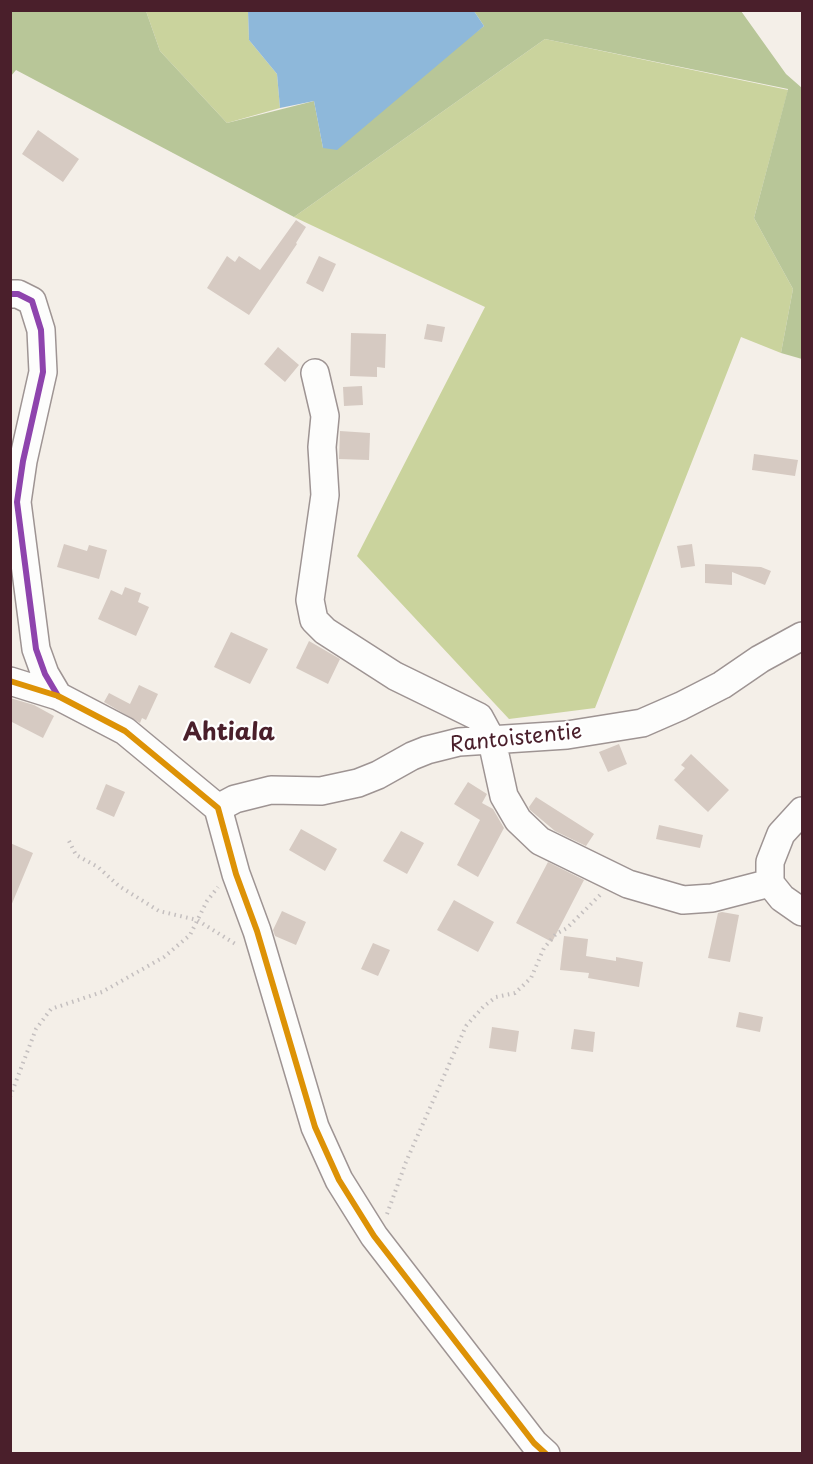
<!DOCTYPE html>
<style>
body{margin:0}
#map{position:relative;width:813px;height:1464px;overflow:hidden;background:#f4efe8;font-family:"Playpen Sans",sans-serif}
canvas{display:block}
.frame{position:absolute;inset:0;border:12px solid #4a1f2b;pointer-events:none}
</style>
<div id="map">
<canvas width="813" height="1464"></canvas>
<div class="frame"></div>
</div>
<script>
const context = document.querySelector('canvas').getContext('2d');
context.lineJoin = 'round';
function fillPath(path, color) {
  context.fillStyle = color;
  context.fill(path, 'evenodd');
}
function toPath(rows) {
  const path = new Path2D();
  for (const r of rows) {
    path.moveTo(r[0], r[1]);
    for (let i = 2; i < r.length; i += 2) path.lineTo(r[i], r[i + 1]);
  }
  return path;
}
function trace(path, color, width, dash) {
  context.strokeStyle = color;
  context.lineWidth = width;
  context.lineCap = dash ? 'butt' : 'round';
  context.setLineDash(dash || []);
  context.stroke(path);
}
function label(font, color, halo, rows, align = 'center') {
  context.font = font + ' "Playpen Sans",sans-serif';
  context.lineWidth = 4.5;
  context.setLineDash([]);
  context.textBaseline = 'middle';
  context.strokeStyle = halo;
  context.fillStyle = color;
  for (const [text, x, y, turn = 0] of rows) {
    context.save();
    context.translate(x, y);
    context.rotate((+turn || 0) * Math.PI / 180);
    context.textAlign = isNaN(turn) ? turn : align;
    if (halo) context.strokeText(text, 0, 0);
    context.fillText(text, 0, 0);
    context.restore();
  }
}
fillPath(toPath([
 [146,11,248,11,249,40,277,74,280,108,227,123,160,51],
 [545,39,788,90,754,218,793,289,781,353,741,337,595,708,509,719,357,556,485,307,294,217]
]), '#cad39d');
fillPath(toPath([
 [11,11,146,11,160,51,227,123,314,101,323,148,484,26,474,11,741,11,786,74,802,88,802,359,781,353,793,289,754,218,788,89,545,39,294,217,16,70,11,76]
]), '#b8c698');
fillPath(toPath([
 [248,11,474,11,484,26,337,150,323,148,314,101,280,108,277,74,249,40]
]), '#8eb8da');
fillPath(toPath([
 [38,130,79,159,63,182,22,154],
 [296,220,306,227,296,243,297,244,249,315,207,288,227,256,235,262,239,256,260,270],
 [319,256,336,264,323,292,306,283],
 [427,324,445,327,442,342,424,339],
 [351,333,386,334,385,368,377,367,377,377,350,376],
 [278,347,299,365,285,382,264,364],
 [362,386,363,405,344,406,343,387],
 [340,431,370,433,369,460,339,459],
 [754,454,798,460,795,476,752,470],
 [64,544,87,551,89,545,107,550,99,579,57,567],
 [692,544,695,566,681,568,677,546],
 [705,564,761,567,771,571,765,585,732,572,732,585,705,583],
 [125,587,141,593,138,602,149,607,136,636,98,619,111,590,122,595],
 [231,632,268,649,250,684,214,667],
 [309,641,340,659,328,684,296,668],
 [139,685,158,694,146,720,142,718,140,723,104,702,109,693,130,704],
 [10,698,34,705,54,716,43,738,10,721],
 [619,744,627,764,608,772,599,752],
 [691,754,729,790,708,812,674,780,685,768,681,765],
 [468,782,487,794,482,803,493,809,504,828,478,877,457,865,480,820,454,804],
 [106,784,125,792,114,817,96,809],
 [536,797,594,834,586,846,555,831,530,810,529,807],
 [659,825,703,835,700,848,656,839],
 [301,829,337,849,325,871,289,850],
 [401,831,424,843,407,874,383,861],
 [10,843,33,853,11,906,10,906],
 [548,862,584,880,552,942,516,923],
 [454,900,494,922,478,952,437,930],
 [282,911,306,922,296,945,275,936,273,930],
 [722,912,739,915,730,962,708,958,718,913],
 [564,936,588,939,586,956,616,961,616,957,643,962,639,987,588,978,589,973,560,970],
 [373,943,390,950,378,976,361,969],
 [739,1012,763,1017,760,1032,736,1027],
 [492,1027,519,1031,516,1052,489,1048],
 [574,1029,595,1032,593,1052,571,1049]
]), '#d6cac2');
const minor = toPath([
 [10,294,18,294,32,301,41,330,43,372,23,461,17,502,36,649,45,674,58,696],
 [315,373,325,416,322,447,325,495,310,600,314,620,325,631,395,676,479,717,492,741,504,796,518,820,540,841,628,884,683,900,712,898,770,883],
 [10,681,58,696,125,731,218,808,236,874,257,931,315,1127,339,1180,374,1236,534,1443,546,1454],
 [218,808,235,799,271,790,321,791,358,783,378,775,412,756,427,750,459,742,567,735,642,723,681,706,722,685,760,659,802,636],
 [802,811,781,834,770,862,770,883,782,898,802,912]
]);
trace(minor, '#9e9493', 30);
trace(toPath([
 [69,841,76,855,98,867,119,886,159,911,197,920,237,945],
 [10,1097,36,1029,51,1009,102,992,164,957,190,935,207,901,218,887],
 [387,1214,406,1162,466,1026,483,1007,496,997,515,993,531,978,544,948,556,934,567,928,601,894]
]), '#c4bfbf', 4, [1.5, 4.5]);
trace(minor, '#fdfdfc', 27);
trace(toPath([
 [10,294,18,294,32,301,41,330,43,372,23,461,17,502,36,649,45,674,58,696]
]), '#8e44ad', 6);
trace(toPath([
 [10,681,58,696,125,731,218,808,236,874,257,931,315,1127,339,1180,374,1236,534,1443,546,1454]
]), '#dd9206', 6);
label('21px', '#4a1f2b', '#fff', [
 ["Rantoistentie",516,739,-6]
]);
label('bold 24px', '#4a1f2b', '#fff', [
 ["Ahtiala",229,733]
]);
</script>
